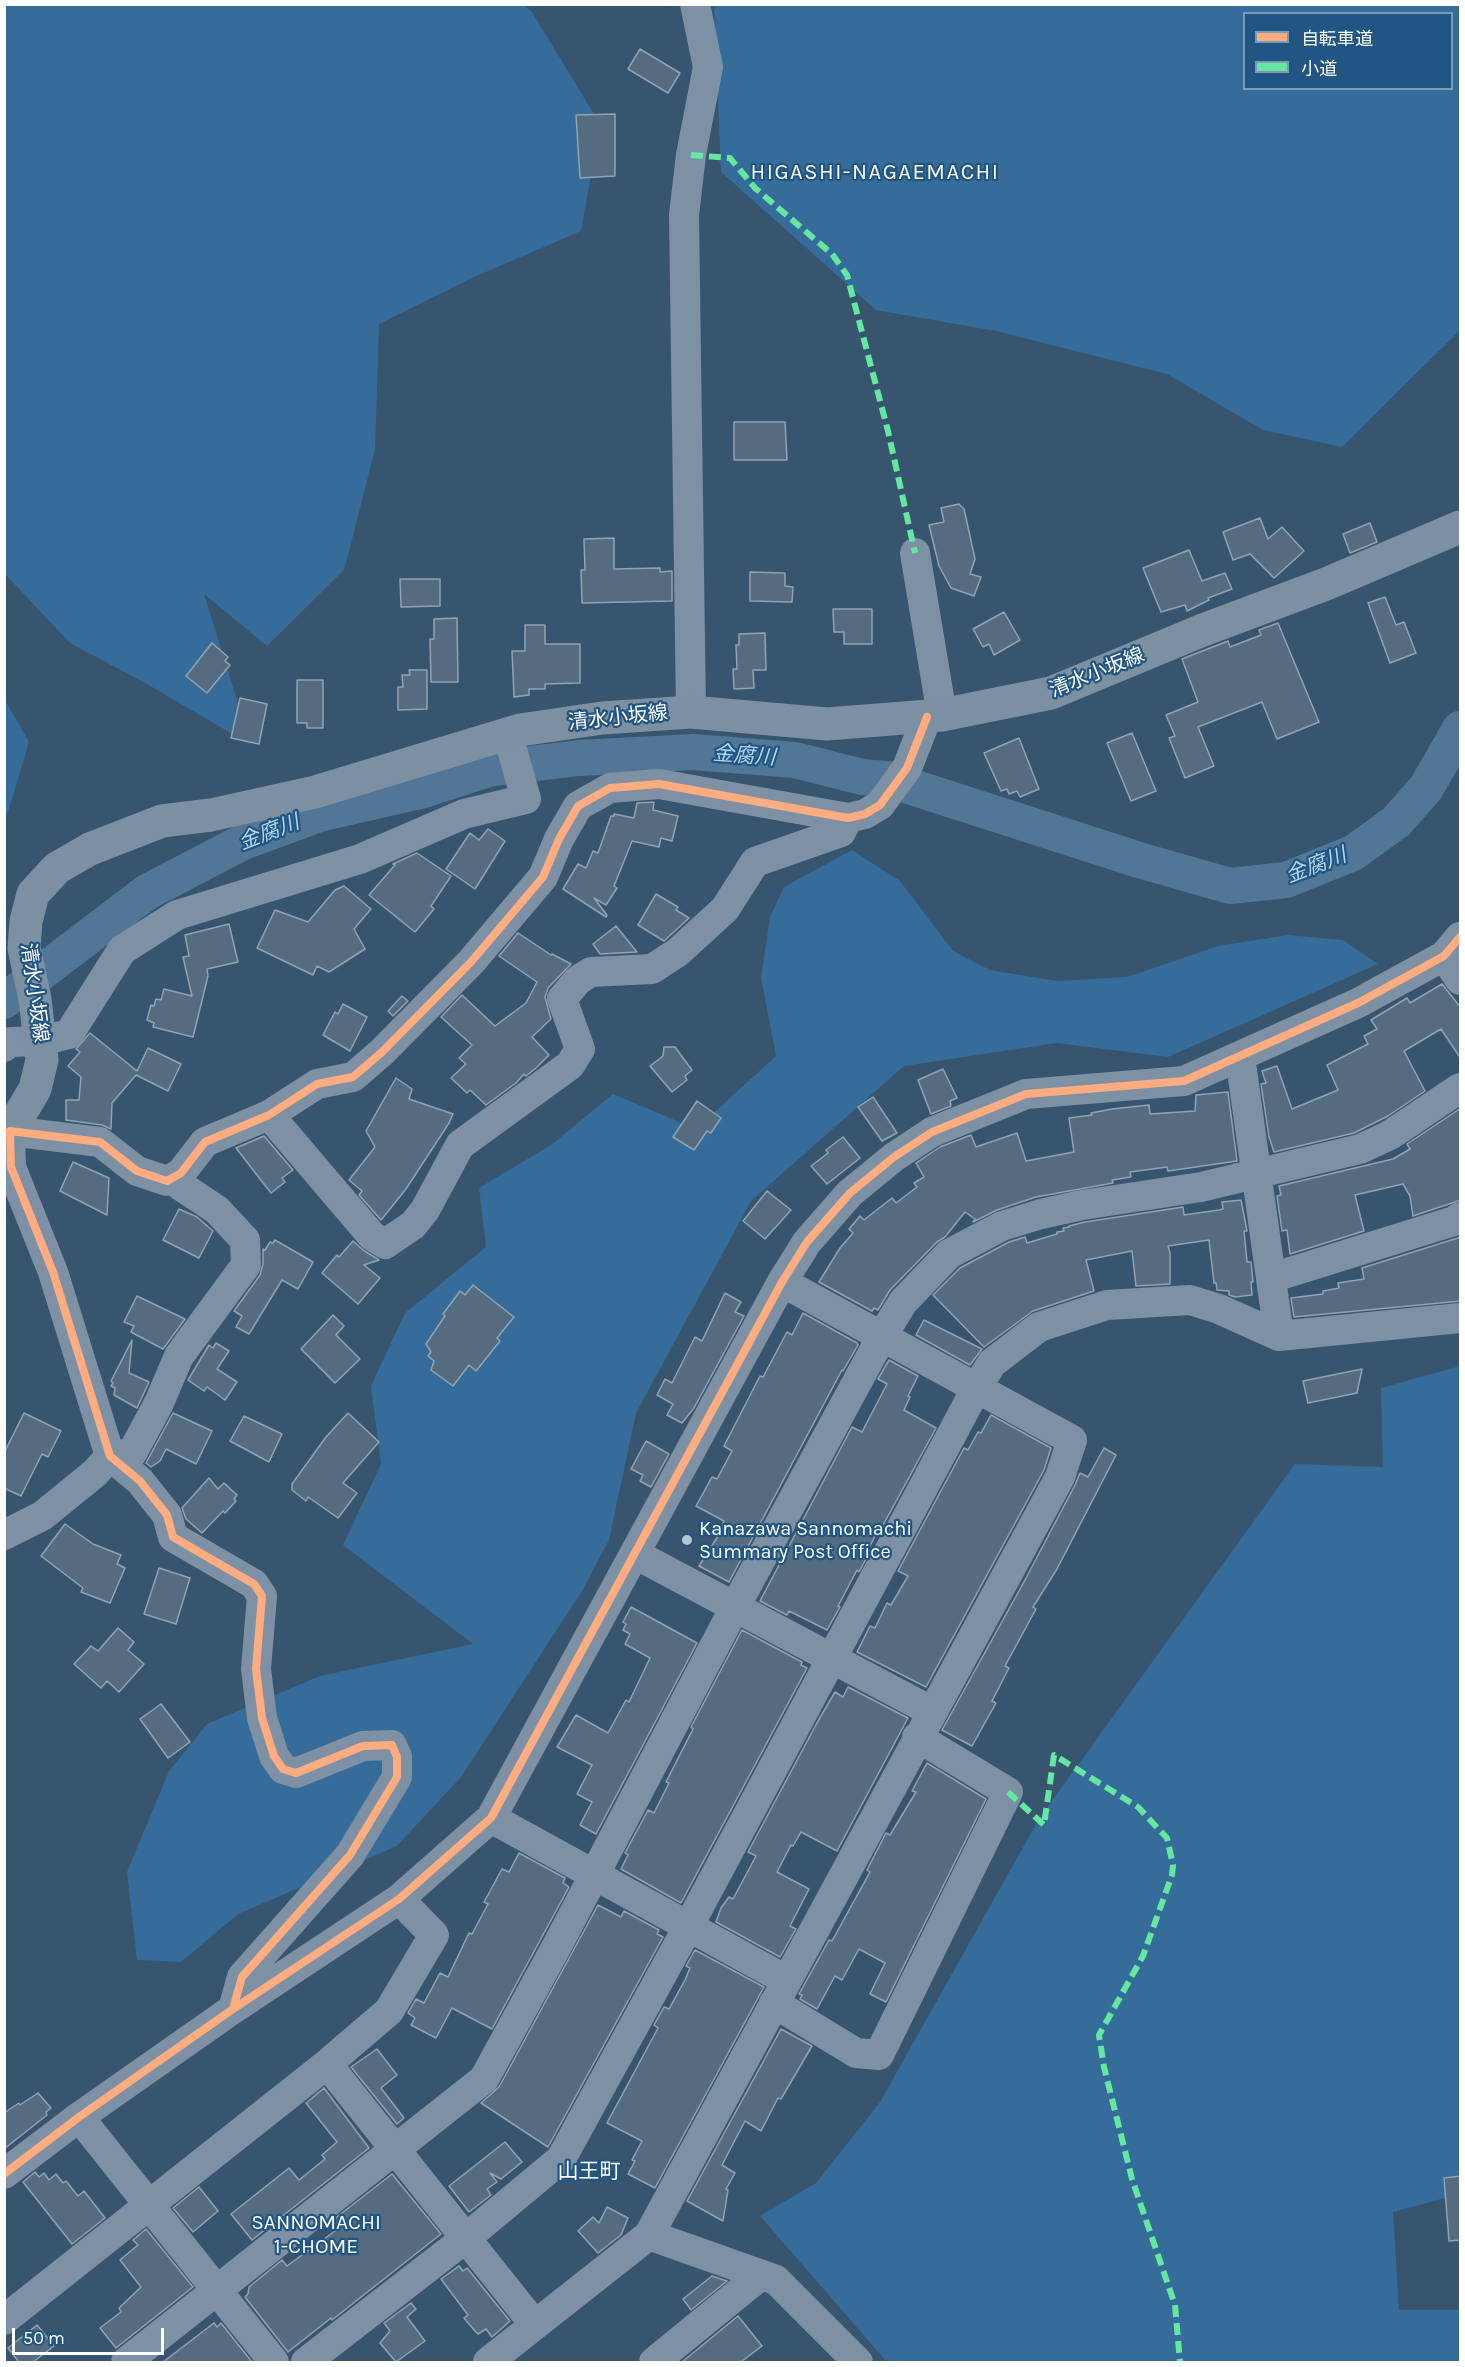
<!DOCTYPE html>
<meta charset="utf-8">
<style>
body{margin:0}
#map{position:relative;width:1465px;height:2367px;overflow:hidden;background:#37556e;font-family:Karla,"Noto Sans JP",sans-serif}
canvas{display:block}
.frame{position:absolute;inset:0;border:6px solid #fff;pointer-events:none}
.legend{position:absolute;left:1243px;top:12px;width:210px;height:78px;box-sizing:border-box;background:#215684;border:2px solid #7a9ab5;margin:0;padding:8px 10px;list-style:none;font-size:18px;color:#fff}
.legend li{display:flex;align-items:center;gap:12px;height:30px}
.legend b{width:30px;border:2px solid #7a9ab5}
.scale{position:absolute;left:12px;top:2328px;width:152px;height:27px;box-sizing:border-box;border:3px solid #fff;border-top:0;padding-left:8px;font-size:18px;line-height:21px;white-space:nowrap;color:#fff;-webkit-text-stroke:4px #215684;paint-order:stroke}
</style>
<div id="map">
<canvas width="1465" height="2367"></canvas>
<div class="frame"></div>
<ul class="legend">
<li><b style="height:8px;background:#ffac80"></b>自転車道</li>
<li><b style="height:8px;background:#66e7a1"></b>小道</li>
</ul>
<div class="scale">50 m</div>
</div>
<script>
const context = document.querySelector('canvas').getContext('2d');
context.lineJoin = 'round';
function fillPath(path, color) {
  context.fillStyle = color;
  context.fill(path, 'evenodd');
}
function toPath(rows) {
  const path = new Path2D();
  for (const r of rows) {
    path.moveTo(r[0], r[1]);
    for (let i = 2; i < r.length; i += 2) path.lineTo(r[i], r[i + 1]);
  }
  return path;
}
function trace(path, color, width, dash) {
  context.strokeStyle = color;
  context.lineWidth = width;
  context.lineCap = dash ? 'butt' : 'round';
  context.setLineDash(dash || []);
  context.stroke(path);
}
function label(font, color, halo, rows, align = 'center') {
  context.font = font + ' Karla,"Noto Sans JP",sans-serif';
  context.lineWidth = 4.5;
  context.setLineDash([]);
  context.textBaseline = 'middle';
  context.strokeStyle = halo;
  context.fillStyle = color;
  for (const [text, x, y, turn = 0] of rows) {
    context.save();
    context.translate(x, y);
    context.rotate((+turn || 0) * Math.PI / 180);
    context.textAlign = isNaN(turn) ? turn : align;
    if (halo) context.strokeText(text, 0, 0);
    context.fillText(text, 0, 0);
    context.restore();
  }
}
fillPath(toPath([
 [523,4,532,12,600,124,581,231,472,278,379,324,375,450,344,570,267,646,204,594,251,745,147,684,70,643,5,574,5,5],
 [714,5,1460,5,1460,330,1342,447,1263,430,1167,374,996,331,876,310,721,172],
 [1244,14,1452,14,1452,88,1244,88],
 [5,700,29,742,8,812,5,814],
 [852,850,900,881,953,951,990,970,1057,981,1127,977,1218,946,1288,935,1343,940,1378,964,1168,1057,1057,1043,904,1066,751,1201,636,1413,609,1540,582,1591,461,1777,397,1846,238,1914,181,1962,137,1960,127,1872,169,1771,207,1724,320,1676,473,1644,343,1545,381,1464,371,1386,405,1313,486,1247,479,1188,551,1145,613,1094,696,1129,776,1056,761,978,770,917,784,887],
 [1460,1366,1460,2194,1393,2212,1399,2310,1460,2310,1460,2362,887,2362,760,2216,816,2183,880,2102,1039,1819,1295,1464,1383,1467,1381,1388]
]), '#356c9a');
trace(toPath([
 [4,1001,147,892,243,842,319,814,420,791,488,769,579,758,693,752,795,760,862,777,897,780,909,786,1139,860,1230,886,1286,880,1353,853,1396,822,1426,788,1460,729]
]), '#527796', 36);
const building = toPath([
 [640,49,680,73,668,93,628,69,640,49],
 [615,114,615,176,580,178,576,115,615,114],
 [734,422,785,422,787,460,734,460,734,422],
 [959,504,964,509,975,559,970,574,981,577,974,596,951,588,939,566,929,525,944,522,941,508,959,504],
 [1260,518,1268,539,1282,527,1304,551,1274,578,1250,554,1233,560,1223,532,1260,518],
 [1370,523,1377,542,1350,553,1343,534,1370,523],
 [614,538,614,569,660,568,660,572,672,571,672,601,582,603,581,570,585,570,584,539,614,538],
 [1189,550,1202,581,1225,573,1232,589,1208,598,1209,600,1187,611,1185,605,1161,612,1143,568,1189,550],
 [750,572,785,573,785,586,793,587,792,602,750,601,750,572],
 [400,579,440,579,440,606,401,607,400,579],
 [1385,597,1396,625,1404,622,1416,653,1390,663,1368,603,1385,597],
 [833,609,872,609,872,644,844,644,844,632,834,632,833,609],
 [1004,612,1020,640,994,655,989,644,983,647,973,629,1004,612],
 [457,618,458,682,431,682,430,639,434,639,434,619,457,618],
 [1278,623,1319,722,1277,739,1262,702,1198,727,1214,766,1185,778,1169,738,1175,736,1166,715,1198,702,1182,659,1228,641,1230,647,1261,635,1259,630,1278,623],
 [525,625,545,625,545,644,580,644,580,683,545,684,545,689,529,689,529,695,514,697,512,651,525,651,525,625],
 [765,633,766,670,753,670,754,688,734,689,733,669,737,669,736,645,739,645,739,634,765,633],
 [212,643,228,657,225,661,230,665,207,693,186,676,212,643],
 [409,670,427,670,427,709,398,710,398,687,403,687,402,675,410,675,409,670],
 [297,680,323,680,323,728,307,728,307,723,297,723,297,680],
 [240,698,267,704,259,744,231,738,240,698],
 [1132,733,1156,791,1131,801,1107,743,1132,733],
 [1019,738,1039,789,1020,797,1017,791,1009,794,1007,789,1001,791,984,753,1019,738],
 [654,802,653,810,678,816,672,841,661,838,659,847,632,841,614,886,617,888,606,905,594,898,607,915,606,917,563,889,578,864,586,868,593,851,598,853,611,816,614,816,614,814,634,818,637,803,654,802],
 [488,829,505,841,475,889,446,869,470,833,479,840,488,829],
 [417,853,451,876,431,906,434,909,415,932,369,895,395,865,393,864,417,853],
 [344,886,371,909,354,929,365,949,329,972,317,966,313,975,257,948,275,910,308,922,335,890,344,886],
 [656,894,678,907,676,910,689,918,664,941,638,925,656,894],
 [229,924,238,962,207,969,208,976,193,1037,153,1027,154,1023,147,1020,151,1005,154,1006,156,999,161,1000,164,989,192,996,183,957,189,956,185,935,229,924],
 [616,926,637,952,600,954,593,944,616,926],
 [518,933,551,955,552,954,571,964,548,988,545,997,551,1019,532,1037,549,1055,536,1068,526,1076,524,1074,516,1083,486,1105,470,1090,467,1093,451,1078,466,1064,459,1058,472,1045,441,1017,462,995,495,1026,526,1003,537,982,499,956,518,933],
 [1442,984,1461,1008,1461,1059,1441,1029,1404,1051,1425,1091,1388,1116,1354,1133,1274,1152,1269,1137,1261,1084,1266,1083,1262,1071,1277,1066,1292,1109,1338,1090,1327,1065,1368,1044,1364,1036,1377,1029,1371,1020,1407,998,1410,1003,1442,984],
 [402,996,408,1001,393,1016,388,1011,402,996],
 [343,1004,367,1017,350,1051,323,1035,335,1012,338,1014,343,1004],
 [90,1033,137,1071,148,1048,181,1064,168,1091,136,1075,112,1103,111,1129,102,1125,66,1120,66,1100,79,1100,81,1077,68,1066,80,1052,76,1049,90,1033],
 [664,1047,675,1047,692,1070,685,1076,687,1080,672,1092,650,1066,663,1056,664,1047],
 [943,1069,957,1098,950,1101,951,1106,931,1114,918,1080,943,1069],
 [396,1078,412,1089,409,1099,453,1114,449,1123,406,1189,381,1220,359,1195,362,1191,349,1180,375,1147,366,1131,396,1078],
 [1228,1092,1237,1161,1168,1171,1167,1167,1130,1172,1131,1177,1112,1180,1113,1183,1036,1197,997,1210,973,1222,975,1219,965,1212,945,1237,937,1242,890,1290,878,1310,874,1308,872,1311,819,1282,840,1248,853,1233,849,1229,860,1216,864,1220,892,1198,896,1203,917,1187,914,1183,924,1177,916,1163,940,1147,971,1135,976,1147,1017,1133,1026,1161,1074,1152,1069,1118,1092,1115,1091,1113,1112,1109,1149,1105,1150,1114,1195,1111,1196,1095,1228,1092],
 [873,1097,897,1133,882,1141,858,1107,873,1097],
 [697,1101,721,1118,711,1133,707,1131,694,1150,673,1137,697,1101],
 [1461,1108,1461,1200,1413,1216,1410,1196,1403,1184,1355,1195,1364,1231,1290,1254,1287,1230,1282,1231,1277,1196,1281,1195,1279,1186,1393,1159,1410,1149,1407,1144,1461,1108],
 [264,1136,293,1170,282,1178,285,1182,271,1193,236,1148,264,1136],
 [843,1137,860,1158,827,1184,811,1166,828,1153,826,1150,843,1137],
 [73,1162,109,1178,107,1215,60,1191,73,1162],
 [767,1191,791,1210,765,1239,743,1221,767,1191],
 [1241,1200,1247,1231,1244,1231,1247,1262,1251,1262,1253,1282,1251,1282,1252,1295,1235,1297,1229,1295,1229,1291,1217,1290,1216,1283,1214,1283,1209,1240,1168,1246,1170,1253,1170,1284,1136,1286,1132,1251,1086,1260,1094,1291,1033,1311,984,1347,933,1295,960,1268,1009,1242,1025,1237,1027,1243,1057,1234,1057,1232,1064,1231,1063,1228,1069,1227,1069,1226,1085,1222,1183,1207,1184,1215,1219,1210,1223,1209,1222,1202,1241,1200],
 [179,1209,197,1217,213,1231,199,1258,163,1240,179,1209],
 [1461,1237,1461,1301,1294,1317,1291,1298,1323,1294,1323,1291,1339,1288,1338,1283,1364,1279,1362,1268,1461,1237],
 [275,1240,313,1262,298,1289,282,1280,249,1334,236,1327,242,1316,234,1311,260,1275,263,1264,263,1249,265,1250,270,1242,273,1243,275,1240],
 [353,1241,363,1250,379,1260,364,1265,380,1278,358,1304,322,1273,337,1255,339,1257,353,1241],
 [473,1285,514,1317,497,1338,500,1341,476,1371,469,1365,453,1386,431,1370,434,1361,428,1356,431,1352,426,1344,445,1316,443,1314,460,1291,465,1295,473,1285],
 [725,1293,741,1302,735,1312,744,1316,694,1408,682,1423,667,1415,673,1404,657,1395,665,1379,672,1383,695,1337,702,1341,725,1293],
 [137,1296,185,1319,163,1349,131,1332,134,1326,124,1322,137,1296],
 [803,1313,857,1343,858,1345,843,1371,842,1370,729,1582,699,1566,718,1536,717,1535,724,1521,696,1506,712,1477,717,1479,732,1451,724,1446,760,1376,763,1377,787,1332,792,1335,803,1313],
 [333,1315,344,1326,336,1335,360,1359,335,1383,301,1349,333,1315],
 [924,1320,982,1349,970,1365,916,1335,924,1320],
 [132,1340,129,1373,149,1382,137,1408,114,1395,115,1388,111,1386,113,1383,111,1381,132,1340],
 [216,1343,229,1351,217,1369,237,1382,225,1400,207,1387,204,1391,188,1380,209,1345,213,1348,216,1343],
 [889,1360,918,1376,908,1396,910,1397,904,1410,936,1428,882,1527,880,1526,865,1556,867,1557,859,1572,857,1570,838,1606,840,1607,827,1630,789,1611,787,1615,760,1601,852,1427,862,1432,887,1384,878,1379,889,1360],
 [1362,1369,1357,1393,1308,1403,1303,1381,1362,1369],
 [24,1413,61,1431,48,1457,42,1454,21,1496,4,1488,4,1453,24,1413],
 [173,1413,212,1431,196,1464,166,1449,160,1461,151,1467,146,1463,173,1413],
 [348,1413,379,1442,343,1483,357,1493,338,1518,308,1497,306,1501,292,1490,292,1484,326,1437,348,1413],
 [991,1415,1051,1448,1044,1470,926,1687,857,1652,870,1626,875,1628,887,1603,891,1605,908,1576,898,1571,964,1448,968,1450,978,1432,981,1433,991,1415],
 [244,1416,282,1434,269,1462,230,1441,244,1416],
 [646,1441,669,1454,651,1487,640,1481,643,1475,631,1469,646,1441],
 [1104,1448,1116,1455,1057,1569,1033,1607,1036,1609,1005,1666,1009,1668,992,1701,996,1703,972,1746,942,1730,1025,1580,1075,1485,1080,1473,1088,1477,1104,1448],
 [209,1478,218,1489,224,1483,237,1495,234,1499,236,1501,225,1513,223,1511,202,1533,186,1519,182,1508,209,1478],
 [65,1524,93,1544,121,1555,117,1564,125,1568,110,1603,81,1592,83,1588,41,1556,65,1524],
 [159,1568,190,1578,176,1624,144,1614,159,1568],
 [631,1607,697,1643,596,1834,580,1825,592,1802,577,1794,592,1765,557,1747,576,1715,608,1733,626,1700,629,1702,650,1658,625,1644,630,1634,623,1630,626,1624,623,1622,631,1607],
 [118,1628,134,1642,128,1650,144,1664,119,1692,107,1681,101,1688,74,1664,91,1646,98,1651,118,1628],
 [742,1630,802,1662,801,1665,807,1668,681,1903,621,1869,628,1855,625,1853,648,1810,654,1813,669,1783,666,1782,693,1729,691,1727,742,1630],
 [848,1687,908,1718,837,1851,801,1832,793,1846,791,1845,777,1872,809,1889,790,1926,796,1929,780,1957,716,1922,721,1908,729,1897,733,1899,756,1856,748,1852,818,1721,835,1692,843,1697,848,1687],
 [161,1704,190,1742,168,1758,140,1719,161,1704],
 [927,1763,986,1799,886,2002,870,1994,885,1963,859,1949,842,1980,835,1976,817,2009,800,1999,802,1995,799,1994,829,1940,832,1941,870,1872,867,1870,886,1833,890,1835,916,1792,912,1791,927,1763],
 [519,1853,565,1878,563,1883,569,1887,492,2029,452,2008,436,2038,411,2025,415,2018,408,2013,416,1999,424,2003,440,1973,448,1977,469,1933,472,1934,488,1904,484,1902,502,1869,509,1872,519,1853],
 [598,1905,621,1917,624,1911,659,1930,657,1934,663,1937,548,2147,481,2103,499,2087,598,1905],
 [695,1950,764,1987,655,2188,628,2174,635,2161,632,2160,642,2141,607,2123,658,2028,654,2025,664,2007,669,2009,685,1980,690,1968,686,1966,695,1950],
 [781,2029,812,2046,781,2099,778,2098,761,2131,745,2121,722,2165,735,2173,726,2189,728,2190,723,2221,687,2201,781,2029],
 [377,2049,397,2075,381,2088,404,2118,397,2124,351,2067,377,2049],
 [324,2088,369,2148,252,2240,231,2214,289,2168,299,2180,325,2159,322,2155,337,2142,306,2103,324,2088],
 [38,2093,51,2108,46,2112,47,2115,4,2149,4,2113,19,2103,20,2105,38,2093],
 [505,2142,522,2162,501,2179,490,2173,497,2182,487,2189,491,2195,469,2212,449,2186,505,2142],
 [35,2172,39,2177,44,2173,49,2180,56,2174,63,2183,66,2181,78,2196,84,2191,105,2218,72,2244,23,2182,35,2172],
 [392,2174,441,2234,332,2320,331,2318,288,2352,245,2297,248,2294,249,2287,282,2260,287,2266,339,2228,333,2220,392,2174],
 [1461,2176,1461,2240,1449,2241,1444,2178,1461,2176],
 [199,2187,218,2211,193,2232,173,2208,199,2187],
 [607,2207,628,2218,621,2235,598,2253,578,2231,593,2217,599,2223,607,2207],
 [146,2229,193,2287,116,2348,100,2328,121,2312,119,2308,141,2287,120,2260,138,2245,133,2240,146,2229],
 [459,2266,463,2271,467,2268,510,2321,492,2337,486,2329,478,2334,475,2331,464,2318,468,2315,441,2279,459,2266],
 [712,2276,727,2281,691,2310,683,2299,712,2276],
 [411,2303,416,2309,407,2317,425,2341,396,2362,380,2343,390,2331,384,2323,411,2303],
 [738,2316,762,2346,741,2362,682,2362,738,2316],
 [214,2323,217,2327,221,2323,252,2362,163,2362,214,2323],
 [37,2325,54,2346,33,2362,19,2362,8,2348,37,2325]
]);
fillPath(building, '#556c80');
trace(building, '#91a3b2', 1.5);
trace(toPath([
 [915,553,942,715],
 [691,712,684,215,691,155,708,67,695,4],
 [1444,956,1460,980],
 [4,1047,10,1042,41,1041,69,1034,122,950,177,915,360,859,464,814,526,799,509,739,520,730],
 [1240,1056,1279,1336],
 [269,1115,372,1236,385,1244,413,1225,425,1210,460,1145,570,1065,580,1049,562,999,578,980,591,972,652,969,678,952,725,909,755,862,841,832,848,818],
 [1271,1278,1454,1221,1460,1217],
 [4,1535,42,1516,95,1473,110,1456,132,1453,159,1403,179,1356,246,1265,245,1240,217,1210,181,1186,181,1173],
 [635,1554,931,1711],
 [491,1818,786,1980],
 [774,2003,856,2053,879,2055,1008,1792,917,1737],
 [233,2009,242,1977,350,1855,397,1777,397,1757,392,1745,363,1746,296,1773,283,1769,274,1756,262,1718,256,1669,262,1596,254,1584,173,1537,167,1515,140,1481,110,1456,53,1272,11,1167,10,1131,100,1142,137,1171,167,1181,181,1173,205,1142,269,1115,317,1084,353,1077,382,1052,471,962,543,877,559,839,578,806,610,788,659,784,848,818,865,814,880,805,907,768,927,717],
 [327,2064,535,2325],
 [79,2117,274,2362],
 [4,2174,79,2117,233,2009,399,1899,491,1818,782,1282,807,1242,850,1193,894,1157,932,1132,1026,1094,1184,1081,1358,1003,1444,956,1460,937],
 [649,2235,776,2280,858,2362],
 [4,2320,327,2064,389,2011,434,1935,399,1899],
 [126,2362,484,2079,558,1944,735,1607,882,1336,903,1302,949,1254,1002,1226,1041,1214,1082,1205,1201,1187,1360,1149,1390,1135,1460,1088],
 [306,2362,466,2238,561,2159,688,1927,977,1387,992,1363,1039,1327,1107,1305,1190,1300,1219,1309,1279,1336,1460,1318],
 [488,2362,649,2235,1060,1477,1072,1440,782,1282],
 [654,2362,761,2275]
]), '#7e91a4', 30);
trace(toPath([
 [4,1141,35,1089,42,1060,35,999,24,948,26,921,33,894,57,868,90,849,162,821,211,815,315,792,520,730,602,718,691,712,827,724,942,715,1051,693,1203,630,1326,584,1460,527]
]), '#7d90a1', 33);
trace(toPath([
 [691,155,730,158,755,188,832,254,847,275,888,431,915,553],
 [1008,1792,1044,1825,1054,1755,1138,1807,1167,1838,1173,1865,1172,1875,1143,1956,1099,2035,1104,2067,1132,2179,1175,2305,1180,2362]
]), '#66e7a1', 6, [12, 6]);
trace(toPath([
 [233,2009,242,1977,350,1855,397,1777,397,1757,392,1745,363,1746,296,1773,283,1769,274,1756,262,1718,256,1669,262,1596,254,1584,173,1537,167,1515,140,1481,110,1456,53,1272,11,1167,10,1131,100,1142,137,1171,167,1181,181,1173,205,1142,269,1115,317,1084,353,1077,382,1052,471,962,543,877,559,839,578,806,610,788,659,784,848,818,865,814,880,805,907,768,927,717],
 [4,2174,79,2117,233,2009,399,1899,491,1818,782,1282,807,1242,850,1193,894,1157,932,1132,1026,1094,1184,1081,1358,1003,1444,956,1460,937]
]), '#ffac80', 8);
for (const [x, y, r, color] of [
 [687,1540,6,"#b9c4cc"]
]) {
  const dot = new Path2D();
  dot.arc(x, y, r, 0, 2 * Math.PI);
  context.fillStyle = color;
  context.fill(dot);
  trace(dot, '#215684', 2);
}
label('20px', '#fff', '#215684', [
 ["清水小坂線",1097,673,-22],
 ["清水小坂線",618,718,-6],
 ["清水小坂線",34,993,82]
]);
label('20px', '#fff', '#215684', [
 ["Kanazawa Sannomachi",699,1529],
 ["Summary Post Office",699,1552]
], 'left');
label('italic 21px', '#b5d6f0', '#215684', [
 ["金腐川",744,756,4],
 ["金腐川",269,833,-21],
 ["金腐川",1316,866,-21]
]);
label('21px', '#fff', '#215684', [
 ["山王町",589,2172],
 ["SANNOMACHI",316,2223],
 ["1-CHOME",316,2247]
]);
context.letterSpacing = '1.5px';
label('22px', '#fff', '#215684', [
 ["HIGASHI-NAGAEMACHI",875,173]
]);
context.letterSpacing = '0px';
</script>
